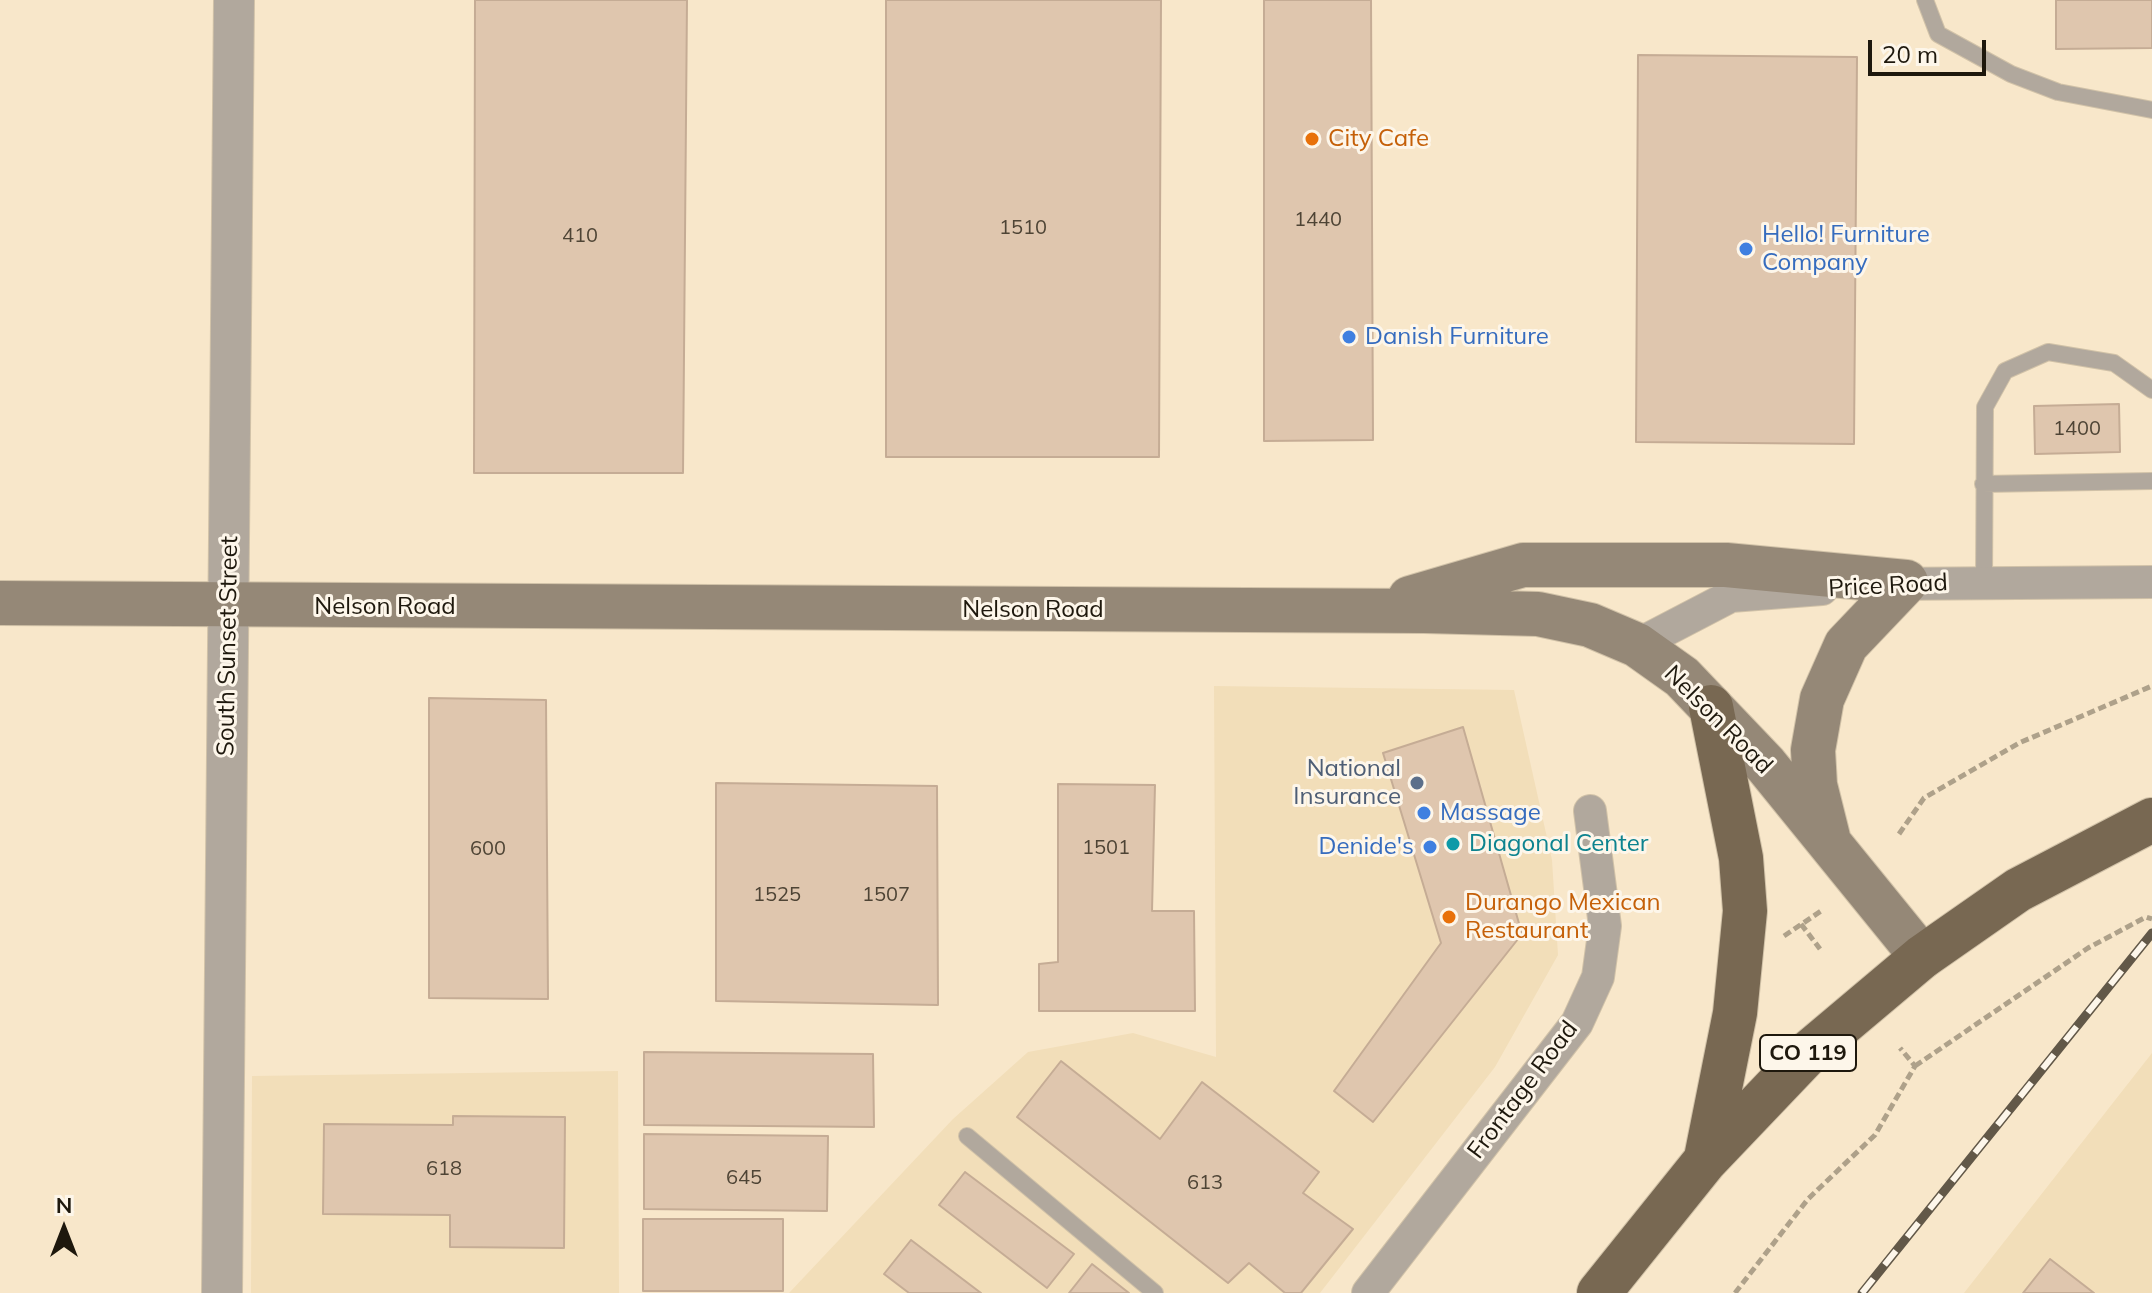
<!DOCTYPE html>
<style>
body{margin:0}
#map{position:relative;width:2152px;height:1293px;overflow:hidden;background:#f8e7ca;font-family:Mulish,sans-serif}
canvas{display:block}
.north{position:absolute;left:24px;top:1189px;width:80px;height:80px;-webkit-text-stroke:6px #fdf6ea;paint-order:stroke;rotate:0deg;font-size:22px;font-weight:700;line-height:32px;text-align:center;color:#1e180d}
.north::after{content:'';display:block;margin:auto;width:28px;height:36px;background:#1e180d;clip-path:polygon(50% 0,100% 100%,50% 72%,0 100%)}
.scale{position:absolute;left:1868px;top:40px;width:118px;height:36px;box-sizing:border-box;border:4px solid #1e180d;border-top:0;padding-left:10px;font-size:24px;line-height:28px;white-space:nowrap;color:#1e180d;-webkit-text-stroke:6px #fdf6ea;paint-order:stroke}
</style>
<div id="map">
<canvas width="2152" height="1293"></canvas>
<div class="north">N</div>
<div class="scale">20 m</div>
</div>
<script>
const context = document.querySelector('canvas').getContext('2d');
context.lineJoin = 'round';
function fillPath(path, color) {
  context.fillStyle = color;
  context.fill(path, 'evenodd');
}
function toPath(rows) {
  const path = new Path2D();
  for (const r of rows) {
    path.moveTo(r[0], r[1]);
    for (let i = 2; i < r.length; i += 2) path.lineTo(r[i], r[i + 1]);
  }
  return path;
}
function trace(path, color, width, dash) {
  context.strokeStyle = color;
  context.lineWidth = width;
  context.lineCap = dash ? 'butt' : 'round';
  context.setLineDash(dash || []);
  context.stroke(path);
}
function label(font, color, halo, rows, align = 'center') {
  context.font = font + ' Mulish,sans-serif';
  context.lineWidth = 6;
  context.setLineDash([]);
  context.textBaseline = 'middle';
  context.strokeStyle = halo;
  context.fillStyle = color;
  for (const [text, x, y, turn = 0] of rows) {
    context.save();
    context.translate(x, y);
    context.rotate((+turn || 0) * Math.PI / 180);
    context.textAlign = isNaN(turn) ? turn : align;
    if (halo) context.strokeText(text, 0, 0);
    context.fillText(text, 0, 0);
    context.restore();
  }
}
fillPath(toPath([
 [1214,686,1514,690,1552,860,1558,955,1495,1067,1320,1293,789,1293,953,1119,1028,1052,1133,1033,1216,1057],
 [2152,1053,2152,1293,1964,1293],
 [618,1071,619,1293,251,1293,252,1076]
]), '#f2deb9');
const building = toPath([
 [475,0,687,0,683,473,474,473,475,0],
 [886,0,1161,0,1159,457,886,457,886,0],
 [1264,0,1371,0,1373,440,1264,441,1264,0],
 [2056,0,2152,0,2152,48,2056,49,2056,0],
 [1638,55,1857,57,1854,444,1636,442,1638,55],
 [2119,404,2120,452,2035,454,2034,406,2119,404],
 [429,698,546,700,548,999,429,998,429,698],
 [1463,727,1522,934,1373,1122,1334,1091,1441,943,1383,753,1463,727],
 [716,783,937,786,938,1005,716,1001,716,783],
 [1058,784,1155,785,1152,911,1194,911,1195,1011,1039,1011,1039,964,1058,962,1058,784],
 [644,1052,873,1054,874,1127,644,1125,644,1052],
 [1061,1061,1160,1139,1202,1082,1319,1172,1303,1193,1353,1229,1301,1293,1285,1293,1249,1263,1228,1283,1017,1117,1061,1061],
 [453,1116,565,1117,564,1248,450,1247,450,1215,323,1214,324,1124,453,1125,453,1116],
 [644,1134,828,1136,827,1211,644,1209,644,1134],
 [965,1172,1074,1254,1047,1288,939,1205,965,1172],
 [643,1219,783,1219,783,1291,643,1291,643,1219],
 [911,1240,981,1293,909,1293,884,1274,911,1240],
 [2050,1259,2094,1293,2023,1293,2050,1259],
 [1092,1264,1129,1293,1069,1293,1092,1264]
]);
fillPath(building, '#dfc6ae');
trace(building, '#c5ac95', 2);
const service = toPath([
 [1925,0,1938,34,2011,74,2058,92,2152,110],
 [1983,484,2152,481],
 [1984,582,1985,407,2005,371,2048,352,2114,363,2152,390],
 [967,1136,1155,1293]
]);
const minor = toPath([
 [1884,584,2152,582],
 [1637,645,1731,596,1822,589],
 [1368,1293,1577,1023,1598,977,1605,926,1590,811]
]);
const tertiary = toPath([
 [222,1293,234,0]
]);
const secondary = toPath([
 [1410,598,1523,565,1726,565,1906,582],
 [0,603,1424,611,1538,614,1590,625,1637,645,1682,677,1766,765,1922,957],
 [1828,837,1815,785,1813,750,1822,699,1846,645,1906,582]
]);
const trunk = toPath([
 [1706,1158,1735,1013,1745,911,1741,858,1711,707],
 [1599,1293,1705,1161,1808,1053,1922,957,2018,890,2152,820]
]);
trace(service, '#d1c2a8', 18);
trace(minor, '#d1c2a8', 34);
trace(tertiary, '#d1c2a8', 42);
trace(secondary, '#d1c2a8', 46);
trace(trunk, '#d1c2a8', 46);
trace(toPath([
 [1899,834,1924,798,2019,743,2152,686],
 [1801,924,1820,949],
 [1784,936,1821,911],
 [1915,1066,2088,948,2146,917,2152,919],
 [1735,1293,1808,1199,1875,1135,1915,1066,1900,1048]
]), '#aea18a', 5, [8, 4]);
trace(service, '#b1a89d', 16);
trace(minor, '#b1a89d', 32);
trace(tertiary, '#b1a89d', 40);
trace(secondary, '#958877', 44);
trace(trunk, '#786852', 44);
const rail = toPath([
 [1862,1293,2152,933]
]);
trace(rail, '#625848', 9);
trace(rail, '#fdf6ea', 6, [18]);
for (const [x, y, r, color] of [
 [1312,139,8,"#e8710a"],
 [1746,249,8,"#3f7fe0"],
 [1349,337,8,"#3f7fe0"],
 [1417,783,8,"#5c6f8a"],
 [1424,813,8,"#3f7fe0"],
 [1453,844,8,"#0f9aa8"],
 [1430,847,8,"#3f7fe0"],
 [1449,917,8,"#e8710a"]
]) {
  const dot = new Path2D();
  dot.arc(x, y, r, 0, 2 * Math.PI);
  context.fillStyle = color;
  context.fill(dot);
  trace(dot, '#fdf6ea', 3);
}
label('20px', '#4e4435', null, [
 ["1440",1318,220],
 ["1510",1023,228],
 ["410",580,236],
 ["1400",2077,429],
 ["1501",1106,848],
 ["600",488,849],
 ["1525",777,895],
 ["1507",886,895],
 ["618",444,1169],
 ["645",744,1178],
 ["613",1205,1183]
]);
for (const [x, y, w] of [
 [1808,1053,96]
]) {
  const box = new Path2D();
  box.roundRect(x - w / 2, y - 18, w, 36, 6);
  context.fillStyle = '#fdf6ea';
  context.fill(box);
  trace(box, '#1e180d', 2);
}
label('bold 22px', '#1e180d', null, [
 ["CO 119",1808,1053]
]);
label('24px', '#c56008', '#fdf6ea', [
 ["City Cafe",1328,139],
 ["Durango Mexican",1465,903],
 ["Restaurant",1465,931]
], 'left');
label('24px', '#366cbe', '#fdf6ea', [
 ["Hello! Furniture",1762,235],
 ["Company",1762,263],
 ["Danish Furniture",1365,337],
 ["Massage",1440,813],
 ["Denide's",1414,847,"right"]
], 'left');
label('24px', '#1e180d', '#fdf6ea', [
 ["Price Road",1888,586,-3],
 ["Nelson Road",385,607],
 ["Nelson Road",1033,610],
 ["South Sunset Street",228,646,-89],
 ["Nelson Road",1718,720,45],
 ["Frontage Road",1523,1090,-53]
]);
label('24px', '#4e5e75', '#fdf6ea', [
 ["National",1401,769],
 ["Insurance",1401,797]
], 'right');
label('24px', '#0d838f', '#fdf6ea', [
 ["Diagonal Center",1469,844]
], 'left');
</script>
